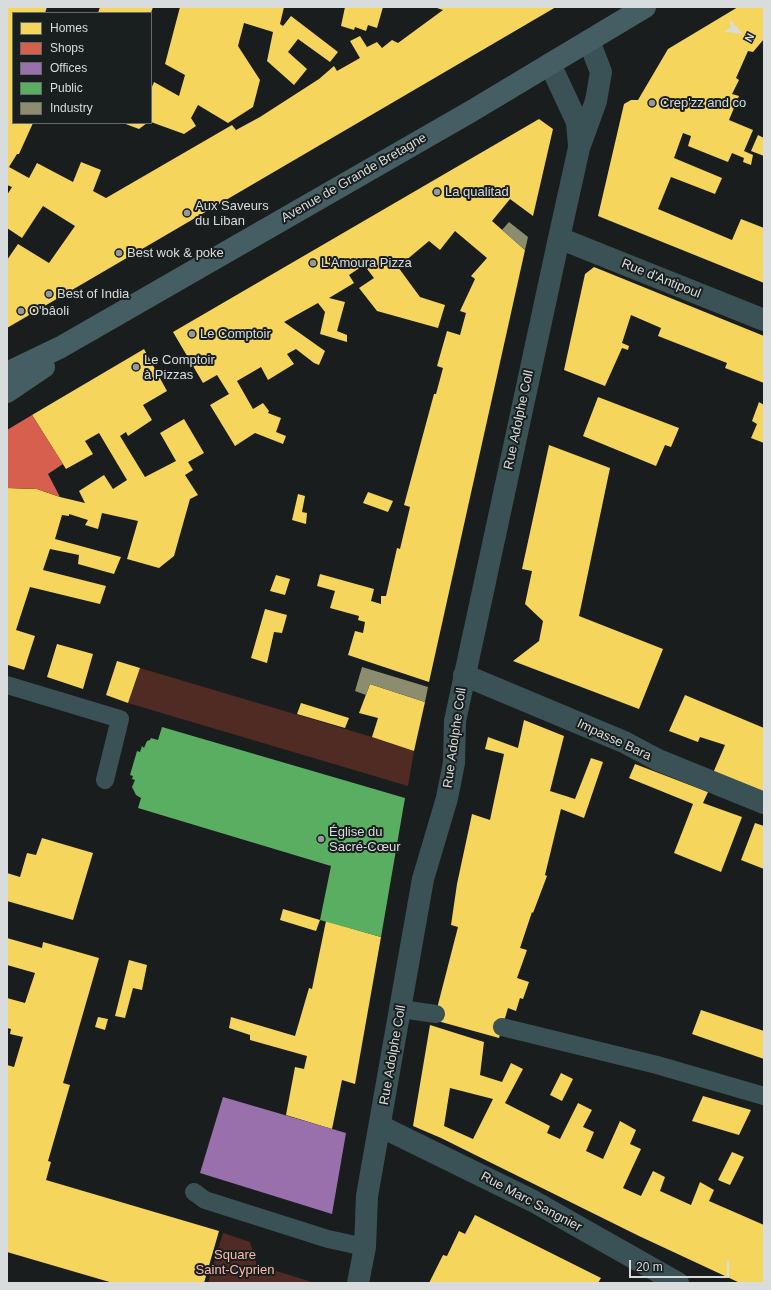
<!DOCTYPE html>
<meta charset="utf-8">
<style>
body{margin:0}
#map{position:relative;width:771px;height:1290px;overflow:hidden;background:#1a1d1e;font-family:Helvetica,sans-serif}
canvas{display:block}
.frame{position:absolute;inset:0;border:8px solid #d9dcdd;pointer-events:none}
.legend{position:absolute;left:12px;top:12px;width:140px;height:112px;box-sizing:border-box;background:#191e1f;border:1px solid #666a6b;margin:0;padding:5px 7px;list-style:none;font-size:12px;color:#d9dcdd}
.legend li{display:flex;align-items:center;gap:8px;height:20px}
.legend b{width:20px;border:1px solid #666a6b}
.north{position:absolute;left:719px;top:12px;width:40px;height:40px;-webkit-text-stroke:3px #191e1f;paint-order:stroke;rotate:118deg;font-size:11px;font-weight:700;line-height:16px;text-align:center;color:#d9dcdd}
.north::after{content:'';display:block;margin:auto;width:14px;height:18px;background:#d9dcdd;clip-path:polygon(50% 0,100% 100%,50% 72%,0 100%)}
.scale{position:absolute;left:629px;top:1260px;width:100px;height:18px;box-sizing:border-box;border:2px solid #d9dcdd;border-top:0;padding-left:5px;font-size:12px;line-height:14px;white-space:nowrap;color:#d9dcdd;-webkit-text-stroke:3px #191e1f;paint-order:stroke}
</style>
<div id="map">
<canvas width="771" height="1290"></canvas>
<div class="frame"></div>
<ul class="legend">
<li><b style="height:11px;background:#f6d55c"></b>Homes</li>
<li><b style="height:11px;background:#d6604d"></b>Shops</li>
<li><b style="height:11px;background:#9970ab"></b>Offices</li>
<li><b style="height:11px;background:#5aae61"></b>Public</li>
<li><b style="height:11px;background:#8c8c6e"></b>Industry</li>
</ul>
<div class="north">N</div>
<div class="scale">20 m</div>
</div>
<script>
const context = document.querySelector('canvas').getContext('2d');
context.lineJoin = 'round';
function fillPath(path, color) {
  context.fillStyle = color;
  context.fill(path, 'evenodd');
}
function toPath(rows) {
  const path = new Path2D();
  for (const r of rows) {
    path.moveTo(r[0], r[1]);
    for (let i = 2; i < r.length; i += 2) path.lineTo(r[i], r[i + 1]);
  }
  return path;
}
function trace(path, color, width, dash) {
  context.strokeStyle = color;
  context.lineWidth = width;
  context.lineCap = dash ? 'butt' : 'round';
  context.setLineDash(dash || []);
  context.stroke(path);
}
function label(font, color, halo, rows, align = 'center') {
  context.font = font + ' Helvetica,sans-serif';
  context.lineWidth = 4;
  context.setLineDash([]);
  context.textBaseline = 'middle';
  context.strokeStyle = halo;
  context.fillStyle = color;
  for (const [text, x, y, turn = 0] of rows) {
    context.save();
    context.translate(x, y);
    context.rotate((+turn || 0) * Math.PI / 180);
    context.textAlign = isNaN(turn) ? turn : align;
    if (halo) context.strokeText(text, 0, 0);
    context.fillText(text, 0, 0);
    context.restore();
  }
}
fillPath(toPath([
 [140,668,372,737,414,751,408,786,128,703],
 [223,1233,250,1242,257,1265,315,1283,208,1283]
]), '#502b24');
fillPath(toPath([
 [7,7,47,7,45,13,13,13,13,123,33,123,19,154,17,154,9,167,29,178,37,163,73,182,81,162,101,170,93,191,106,198,232,125,236,130,260,117,319,79,334,66,337,71,360,58,350,41,360,36,367,47,377,42,382,48,392,40,398,43,443,10,434,7,556,7,7,328,7,260,18,244,49,263,75,226,43,206,22,238,7,228,7,195,12,187,7,185],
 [100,7,153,7,151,13,98,13],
 [180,7,284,7,280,24,283,26,291,16,338,52,330,62,298,39,288,52,307,69,294,85,267,61,273,32,244,23,238,46,260,80,253,107,228,123,198,105,191,118,196,126,184,134,151,122,151,89,154,82,179,96,185,75,165,64],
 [345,7,383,7,377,28,368,25,366,31,355,27,354,30,341,26],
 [738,7,764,7,764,39,753,52,748,51,736,78,739,80,732,94,739,96,729,120,753,130,744,151,753,155,751,165,743,162,744,158,732,153,728,162,688,146,691,136,683,133,674,158,722,178,715,194,671,177,658,209,732,240,741,219,764,228,764,283,598,216,624,104,631,100,638,100,668,49],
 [539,119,553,129,533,216,510,199,492,221,525,250,429,682,348,655,355,631,363,633,365,622,358,620,359,616,330,608,335,591,317,586,320,574,374,589,371,601,381,604,381,596,386,596,397,548,400,549,410,507,404,505,434,394,436,394,443,368,437,366,447,331,460,335,466,313,460,311,475,279,471,276,487,258,455,231,440,250,429,241,398,267,420,297,445,305,438,328,377,311,359,288,374,278,364,265,349,275,354,283,329,298,345,302,337,331,347,335,347,342,320,334,325,312,318,303,284,322,325,351,319,365,314,363,296,349,287,354,294,364,268,380,261,367,237,381,253,409,263,403,269,411,268,413,281,418,276,432,286,436,283,444,255,433,235,446,210,405,229,394,217,375,203,383,173,332],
 [123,123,147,123,139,129],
 [758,135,764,138,764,156,751,151],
 [594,267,764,336,764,383,725,368,727,363,658,336,661,328,631,315,622,343,629,346,628,350,622,348,605,386,564,370,585,274],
 [144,349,167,391,143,405,152,420,128,436,126,432,120,436,145,477,176,461,160,433,184,419,204,453,188,462,193,470,185,475,198,495,190,499,174,556,159,568,127,559,138,521,102,513,98,529,85,525,88,520,69,514,69,516,62,515,55,539,121,557,114,574,78,564,79,555,50,549,43,570,106,586,100,604,30,587,16,630,35,636,24,670,8,665,7,488,37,489,60,497,85,503,79,491,104,475,113,489,127,480,99,433,85,441,93,454,66,469,32,415],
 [598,397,679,428,671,447,665,445,656,466,583,436],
 [759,402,764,405,764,443,751,438,757,424,752,421],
 [549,445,610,468,579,616,663,649,639,709,513,661,539,641,543,621,525,604,532,571,522,569],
 [368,492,393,501,388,512,363,503],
 [298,494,305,496,302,512,307,513,306,524,292,520],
 [276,575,290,579,285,595,270,591],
 [265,609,287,615,282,633,274,632,267,663,251,658],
 [57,644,93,654,83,689,47,677],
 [117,661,140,668,128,703,106,695],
 [370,684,425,702,414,751,372,737,378,718,359,713],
 [685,695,764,728,764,793,713,773,725,745,700,737,698,742,669,731],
 [301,703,349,718,345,728,297,714],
 [524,720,564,736,550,791,575,799,591,758,603,762,584,818,561,809,545,875,547,876,533,913,532,912,520,948,527,950,517,978,529,982,523,999,520,998,516,1011,508,1008,499,1038,434,1020,458,927,451,925,457,884,472,814,490,820,504,754,485,749,488,737,518,748],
 [635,764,708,792,703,803,742,817,721,872,674,853,693,804,629,778],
 [755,823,764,826,764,869,741,860],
 [42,838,93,853,73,920,7,901,7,873,20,877,27,853,36,855],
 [283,909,320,920,316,931,280,920],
 [326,921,381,937,355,1084,342,1080,332,1129,286,1115,295,1067,304,1069,307,1056,250,1040,250,1035,229,1028,231,1017,295,1036,309,988,312,989],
 [7,938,42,948,43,942,99,958,63,1083,70,1085,48,1161,51,1162,46,1180,219,1231,204,1283,113,1283,7,1252,7,1065,14,1067,23,1037,10,1034,11,1029,7,1028,7,998,25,1003,35,973,7,965],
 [129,960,147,965,142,990,133,988,125,1018,115,1016],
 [701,1010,764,1031,764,1059,692,1034],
 [98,1017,108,1019,105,1030,95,1027],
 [430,1025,484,1042,480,1075,502,1082,511,1063,523,1069,505,1103,550,1126,547,1133,560,1139,578,1103,592,1110,583,1127,594,1132,586,1151,603,1159,620,1121,636,1130,630,1144,641,1149,623,1188,641,1196,653,1171,665,1177,660,1191,691,1205,700,1182,714,1190,709,1201,764,1225,764,1283,740,1283,639,1236,441,1138,413,1126],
 [450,1088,493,1099,473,1139,444,1126],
 [561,1073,573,1079,562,1101,550,1095],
 [703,1096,751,1110,739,1135,692,1121],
 [732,1152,744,1157,730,1185,718,1180],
 [475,1215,601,1278,598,1283,429,1283,443,1255,447,1256,459,1231,465,1234]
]), '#f6d55c');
fillPath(toPath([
 [32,415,63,464,48,474,60,497,37,489,7,488,7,430]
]), '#d6604d');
fillPath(toPath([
 [223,1097,346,1133,332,1214,200,1173]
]), '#9970ab');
fillPath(toPath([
 [162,727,405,798,381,937,320,920,331,866,138,808,141,798,136,795,132,787,135,780,132,779,133,776,130,775,137,751,140,752,142,746,144,748,147,741,150,740,151,738,158,740]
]), '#5aae61');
fillPath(toPath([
 [509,222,528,237,525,250,502,230],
 [362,667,428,687,425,702,370,684,366,695,355,691]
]), '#8c8c6e');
trace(toPath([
 [7,685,120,719,105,780],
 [401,1009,436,1014],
 [502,1027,657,1065,764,1096],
 [194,1192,205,1200,328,1239,365,1247]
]), '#3a5255', 18);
trace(toPath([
 [550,64,577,122,579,145],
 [559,238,764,320],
 [464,675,624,742,658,760,764,803],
 [380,1126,533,1201,678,1283],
 [358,1283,365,1247,367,1196,423,879,447,798,454,763,455,721,559,238,579,148,596,101,601,72,589,41]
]), '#3a5255', 22);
trace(toPath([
 [7,373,61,347,470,112,645,7],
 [7,392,44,367]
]), '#455e63', 22);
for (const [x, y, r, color] of [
 [652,103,4,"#96999a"],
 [437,192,4,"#96999a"],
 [187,213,4,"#96999a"],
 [119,253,4,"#96999a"],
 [313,263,4,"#96999a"],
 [49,294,4,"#96999a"],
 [21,311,4,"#96999a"],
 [192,334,4,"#96999a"],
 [136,367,4,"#96999a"],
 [321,839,4,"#96999a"]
]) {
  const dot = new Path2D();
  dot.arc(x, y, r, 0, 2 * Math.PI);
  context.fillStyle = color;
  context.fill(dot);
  trace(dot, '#191e1f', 1.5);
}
label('13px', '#d9dcdd', '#191e1f', [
 ["Crep'zz and co",660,103],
 ["La qualitad",445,192],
 ["Aux Saveurs",195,206],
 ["du Liban",195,221],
 ["Best wok & poke",127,253],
 ["L'Amoura Pizza",321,263],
 ["Best of India",57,294],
 ["O'bâoli",29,311],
 ["Le Comptoir",200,334],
 ["Le Comptoir",144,360],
 ["à Pizzas",144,375],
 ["Église du",329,832],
 ["Sacré-Cœur",329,847]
], 'left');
label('13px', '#d9dcdd', '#191e1f', [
 ["Avenue de Grande Bretagne",354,178,-30],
 ["Rue d'Antipoul",661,279,22],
 ["Rue Adolphe Coll",519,420,-78],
 ["Rue Adolphe Coll",455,738,-82],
 ["Impasse Bara",614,740,25],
 ["Rue Adolphe Coll",393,1055,-80],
 ["Rue Marc Sangnier",531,1202,28]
]);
label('13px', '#fdb9ac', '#191e1f', [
 ["Square",235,1255],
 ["Saint-Cyprien",235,1270]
]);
</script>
